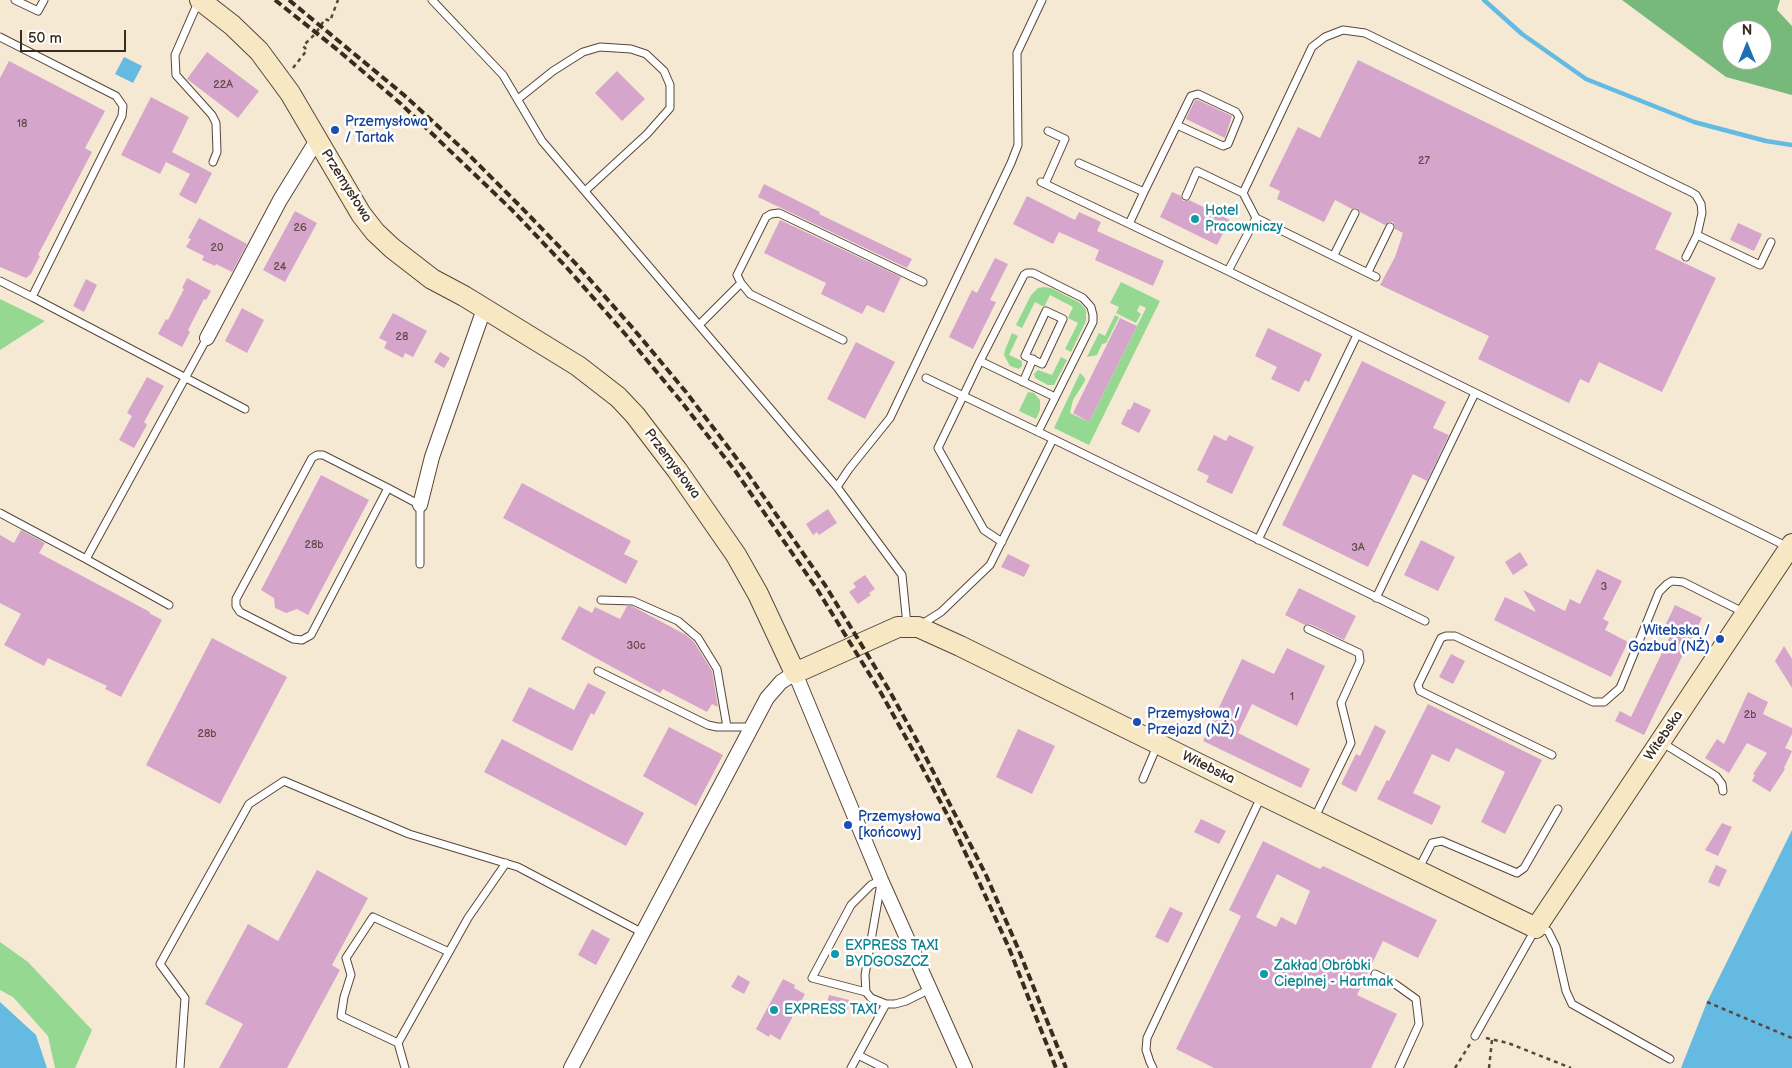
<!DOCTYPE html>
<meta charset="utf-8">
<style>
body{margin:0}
#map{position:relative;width:1792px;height:1068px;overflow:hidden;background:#f6e9d4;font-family:"Balsamiq Sans",sans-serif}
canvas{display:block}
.north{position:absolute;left:1722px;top:20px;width:50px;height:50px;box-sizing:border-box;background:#fff;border:1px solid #b1aaa5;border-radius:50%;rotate:0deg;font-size:14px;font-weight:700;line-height:20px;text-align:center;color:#3b2a1e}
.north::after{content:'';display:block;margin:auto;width:18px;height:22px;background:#1f6fb2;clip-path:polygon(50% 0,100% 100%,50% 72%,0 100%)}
.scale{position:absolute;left:20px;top:30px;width:106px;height:22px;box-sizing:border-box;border:2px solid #3b2a1e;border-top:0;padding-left:6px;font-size:15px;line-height:18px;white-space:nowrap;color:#3b2a1e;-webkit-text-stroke:4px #fff;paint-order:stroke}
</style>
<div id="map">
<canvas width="1792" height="1068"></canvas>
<div class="north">N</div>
<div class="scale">50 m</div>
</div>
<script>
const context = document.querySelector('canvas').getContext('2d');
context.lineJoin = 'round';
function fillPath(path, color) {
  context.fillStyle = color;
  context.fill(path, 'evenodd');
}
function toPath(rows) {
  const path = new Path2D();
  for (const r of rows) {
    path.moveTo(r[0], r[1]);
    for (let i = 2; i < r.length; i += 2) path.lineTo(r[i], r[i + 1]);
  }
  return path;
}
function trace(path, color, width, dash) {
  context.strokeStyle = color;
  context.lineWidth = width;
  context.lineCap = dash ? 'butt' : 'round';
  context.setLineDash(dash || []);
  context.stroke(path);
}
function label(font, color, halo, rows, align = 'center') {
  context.font = font + ' "Balsamiq Sans",sans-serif';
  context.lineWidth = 5;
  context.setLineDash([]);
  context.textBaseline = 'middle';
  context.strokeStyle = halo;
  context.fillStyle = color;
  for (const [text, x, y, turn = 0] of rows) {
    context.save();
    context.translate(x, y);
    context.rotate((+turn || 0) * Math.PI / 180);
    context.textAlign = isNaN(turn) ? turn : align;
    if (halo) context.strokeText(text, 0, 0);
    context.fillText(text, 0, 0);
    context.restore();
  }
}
fillPath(toPath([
 [1121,282,1160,301,1089,445,1054,428,1080,373,1085,378,1085,381,1073,400,1070,413,1089,422,1146,308,1140,305,1137,311,1141,314,1136,323,1116,313,1119,307,1110,303],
 [1044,287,1051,288,1080,303,1086,310,1086,321,1071,352,1065,349,1078,323,1068,318,1073,307,1050,295,1044,307,1035,302,1022,328,1016,325,1031,295,1038,288],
 [0,299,45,321,0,350],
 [1115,315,1119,317,1106,343,1102,344,1097,355,1087,357,1099,333,1105,336],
 [1012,333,1018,336,1009,355,1022,361,1022,366,1019,369,1010,366,1004,355,1005,350],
 [1061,357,1067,360,1054,385,1048,385,1035,378,1034,374,1038,370,1052,375],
 [1028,392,1034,393,1040,400,1040,410,1036,419,1019,411],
 [0,942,28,962,92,1030,75,1068,55,1068,48,1036,13,997,0,990]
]), '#94d891');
fillPath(toPath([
 [1622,0,1780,0,1777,10,1792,26,1792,95,1726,77],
 [1732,30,1762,30,1762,60,1732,60]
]), '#77b87b');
fillPath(toPath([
 [124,57,142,66,133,83,115,74],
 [1792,830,1792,1068,1681,1068,1707,1002],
 [0,1002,36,1035,47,1068,0,1068]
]), '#65bae1');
trace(toPath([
 [1484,0,1522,34,1586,79,1694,122,1766,141,1792,145]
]), '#65bae1', 4.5);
fillPath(toPath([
 [207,52,259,91,238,118,187,79],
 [1358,60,1672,213,1655,249,1716,278,1662,392,1599,362,1589,383,1580,379,1569,403,1478,359,1489,336,1380,285,1395,257,1403,233,1395,229,1395,226,1393,222,1389,222,1385,225,1360,212,1357,208,1352,209,1335,200,1324,222,1277,199,1280,191,1269,186,1298,127,1320,138],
 [9,61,105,111,85,148,92,152,38,255,40,256,31,274,26,278,0,267,0,78],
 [617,71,645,99,622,121,595,93],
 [151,97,189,117,172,152,212,173,196,204,179,195,190,174,166,162,160,174,121,155],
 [1195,100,1198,100,1232,116,1225,138,1186,119],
 [764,184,820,212,819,214,912,259,907,268,758,197],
 [1172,192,1181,196,1183,201,1189,200,1230,220,1217,245,1160,217],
 [1027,196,1075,220,1079,212,1101,222,1097,231,1164,261,1153,286,1095,260,1099,250,1059,232,1053,244,1013,224],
 [295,211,317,223,285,282,263,270],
 [199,218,247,244,232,272,216,264,215,266,202,260,204,256,186,247,191,239,188,238],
 [780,220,901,277,884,313,867,305,862,314,821,294,826,283,764,253],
 [1738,223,1762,234,1754,251,1730,240],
 [995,258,1008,264,990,300,996,302,973,349,949,337,972,290,977,293],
 [187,278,211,291,206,300,204,299,188,330,190,332,182,347,158,334,166,319,168,320,184,289,182,288],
 [86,279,97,285,84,312,73,306],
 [242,308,264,320,247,353,225,341],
 [393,313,427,331,413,357,405,353,403,358,384,348,387,342,379,338],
 [1120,318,1137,326,1089,422,1073,413],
 [1268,328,1322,354,1309,382,1305,380,1299,392,1271,379,1277,367,1255,356],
 [856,342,895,362,865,419,827,399],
 [440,352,450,358,444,368,434,362],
 [1362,361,1446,402,1433,428,1449,435,1427,481,1413,474,1368,567,1282,525],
 [147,377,164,386,144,422,147,425,134,448,119,440,132,416,127,413],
 [1134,402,1151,410,1139,433,1121,424,1128,409,1130,410],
 [1214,435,1226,441,1229,435,1254,447,1232,494,1206,482,1209,476,1197,470],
 [321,475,369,500,308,615,297,609,286,613,275,608,274,598,261,590],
 [522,483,631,541,624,554,638,561,626,584,503,518],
 [828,509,837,523,819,535,817,532,813,535,806,524],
 [21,530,45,543,39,553,150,612,149,613,162,620,121,697,105,689,107,686,48,658,44,666,4,645,21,614,0,603,0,535,14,543],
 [1421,540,1455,557,1438,591,1404,575],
 [1520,552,1528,565,1513,575,1505,562],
 [1008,554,1030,565,1024,577,1001,567],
 [1597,569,1622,581,1603,619,1609,622,1605,630,1628,642,1611,677,1494,620,1505,597,1536,612,1523,590,1565,611,1570,599,1580,604],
 [865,575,875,589,869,593,871,595,858,604,849,592,856,587,853,583],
 [1299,588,1356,616,1344,640,1310,624,1305,625,1285,615],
 [1675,605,1702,618,1692,639,1691,638,1644,735,1615,721,1620,711,1631,717,1673,630,1665,626],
 [579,606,592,613,595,607,620,619,627,606,632,606,686,635,694,642,712,671,718,707,712,704,707,712,663,689,660,693,561,639],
 [212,638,287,677,220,804,146,765],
 [1784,646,1792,659,1792,688,1775,661],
 [1287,648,1325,666,1297,726,1252,704,1238,733,1310,769,1301,788,1203,741,1242,659,1274,674],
 [1451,654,1465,661,1453,684,1439,677],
 [588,683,606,692,594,715,591,713,572,751,512,721,529,687,574,710],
 [1748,692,1768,702,1763,714,1792,728,1792,734,1785,748,1792,751,1784,768,1785,769,1770,792,1752,781,1755,775,1753,774,1767,753,1747,743,1729,773,1705,758,1717,739,1724,744],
 [1428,704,1542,760,1505,834,1481,822,1505,772,1456,748,1449,762,1432,754,1413,793,1441,806,1432,825,1377,799,1387,780,1389,781],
 [1375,725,1386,731,1356,792,1341,784,1356,754,1360,756],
 [669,727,723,755,696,806,643,776],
 [1018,729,1055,746,1032,794,996,777],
 [502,739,644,813,626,846,484,772],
 [1201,819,1226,831,1219,844,1194,832],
 [1722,823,1732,827,1718,856,1705,850],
 [1263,841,1320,869,1323,866,1437,920,1418,958,1383,941,1357,995,1397,1014,1371,1068,1214,1068,1176,1049,1241,916,1229,910],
 [1277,874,1310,891,1296,925,1281,917,1276,927,1256,917],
 [1716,865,1727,870,1719,887,1708,882],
 [317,870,368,898,332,965,340,970,287,1068,219,1068,243,1024,205,1004,248,924,278,941],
 [1170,907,1183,913,1168,943,1155,937],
 [592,929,610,939,596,965,578,955],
 [738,975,750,982,744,994,731,987],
 [783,979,795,985,794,988,805,994,780,1040,770,1034,769,1037,756,1029],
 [829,995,849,1000,848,1011,826,1006]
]), '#d6a5cb');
const lane = toPath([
 [15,0,38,11,44,0],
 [199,0,175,55,176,75,212,115,216,123,217,152,213,162],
 [432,0,503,75,542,141,837,487,902,575,907,625],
 [0,37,116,96,123,106,122,116,32,297,0,281],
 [518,99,553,71,583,52,600,47,631,49,646,54,664,71,670,85,670,108,647,134,585,191],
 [1079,163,1144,192],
 [1041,182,1228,271,1788,547],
 [1045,184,1065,139,1048,131],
 [1186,196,1197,171,1243,193],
 [1256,218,1376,277],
 [1129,224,1144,192,1191,96,1198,94,1236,112,1239,117,1228,144,1223,146,1177,125],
 [1697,235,1760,265,1771,242],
 [1334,255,1355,213],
 [1228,271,1256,218,1243,193,1312,47,1325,37,1343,30,1365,33,1691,192,1696,195,1701,204,1702,213,1697,235,1686,257],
 [1368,272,1390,227],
 [32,297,245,409],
 [1046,311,1063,319,1042,364,1025,356,1046,311],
 [699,325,741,283],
 [843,340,750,294,741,283,737,275,766,217,771,214,779,213,923,282],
 [980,361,938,448,984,530,1002,542],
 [926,378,1053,439],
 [1023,382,1033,359],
 [1038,432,1093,322,1093,315,1091,307,1083,298,1033,273,1027,273,1024,275,980,361,1055,397],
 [837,487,849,469,890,418,1011,163,1018,145,1017,53,1042,0],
 [388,488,323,455,317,455,312,458,236,599,236,606,240,612,293,639,302,640,311,635,388,488,420,505,420,564],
 [0,513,86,559],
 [1258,540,1357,335],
 [1376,598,1475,393],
 [601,600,633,601,678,621,698,638,717,669,727,727],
 [169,605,86,559,207,338],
 [922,624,941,612,990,565,1053,439,1425,621],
 [1308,629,1359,653,1360,661,1341,703,1351,743,1315,817],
 [598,671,708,725,717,727,752,727],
 [1661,742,1716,776,1722,784,1723,791],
 [1552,755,1420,691,1418,685,1441,638,1446,636,1455,636,1593,702,1604,702,1620,688,1659,592,1667,584,1672,581,1683,582,1743,612],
 [1143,779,1157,746],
 [1418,870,1432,843,1442,841,1517,873,1524,868,1558,809],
 [881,880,871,885,851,905,812,978,866,992,871,998,886,1004,895,1004,906,1001,930,989],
 [449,952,398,1043,341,1016,344,997,351,975,346,958,373,917,449,952,468,918,506,863],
 [1375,974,1395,984,1416,999,1419,1024,1399,1068],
 [866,992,865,975,881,883],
 [1475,1036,1536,928,1548,931,1556,947,1566,991,1572,1004,1670,1059],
 [398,1043,405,1068],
 [858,1055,884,1068],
 [180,1068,185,998,160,964,249,804,284,781,409,834,518,867,643,933],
 [851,1068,886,1004],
 [1153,1068,1150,1062,1146,1050,1147,1038,1261,797]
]);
const street = toPath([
 [207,338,280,200,317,140],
 [420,505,432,457,484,309],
 [571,1068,767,698,781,682,795,673,881,880,965,1068]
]);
const secondary = toPath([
 [200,0,232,25,259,51,290,93,361,214,375,232,392,248,432,279,464,296,578,366,618,397,635,415,677,470,736,555,758,594,795,673,898,627,918,627,960,646,1262,795,1536,928,1792,544]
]);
trace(lane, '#574739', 9);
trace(street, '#574739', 16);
trace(secondary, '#574739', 22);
trace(toPath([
 [293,68,307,50,303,46,316,33,325,19,330,21,338,0],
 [1707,1002,1792,1038],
 [1486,1038,1508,1043,1571,1068],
 [1455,1068,1470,1044],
 [1489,1068,1492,1040]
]), '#574739', 2.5, [4, 4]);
trace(lane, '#fff', 7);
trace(street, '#fff', 14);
trace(secondary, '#f7e8c3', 20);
trace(toPath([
 [275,0,339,51,401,104,512,210,568,269,626,335,680,400,736,472,817,589,881,693,914,752,949,818,980,884,1009,948,1056,1068],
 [289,0,404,95,466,152,519,205,577,265,631,326,686,392,744,468,825,585,889,690,920,746,986,875,1017,946,1066,1068]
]), '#3b2a1e', 4, [8, 4]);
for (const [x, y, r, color] of [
 [335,130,5,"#1a4fb4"],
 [1195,219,5,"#0f9aa8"],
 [1720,639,5,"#1a4fb4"],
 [1137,722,5,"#1a4fb4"],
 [848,825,5,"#1a4fb4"],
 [835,954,5,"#0f9aa8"],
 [1264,974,5,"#0f9aa8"],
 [774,1010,5,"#0f9aa8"]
]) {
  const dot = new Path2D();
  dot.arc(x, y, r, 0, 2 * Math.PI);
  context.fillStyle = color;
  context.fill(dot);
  trace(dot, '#fff', 2);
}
label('11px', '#624949', null, [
 ["22A",223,85],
 ["18",22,124],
 ["27",1424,161],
 ["26",300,228],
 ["20",217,248],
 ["24",280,267],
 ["28",402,337],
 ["28b",314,545],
 ["3A",1358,548],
 ["3",1604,587],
 ["30c",636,646],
 ["1",1292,697],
 ["2b",1750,715],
 ["28b",207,734]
]);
label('14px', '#164399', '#fff', [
 ["Przemysłowa",345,122],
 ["/ Tartak",345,138],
 ["Witebska /",1710,631,"right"],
 ["Gazbud (NŻ)",1710,647,"right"],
 ["Przemysłowa /",1147,714],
 ["Przejazd (NŻ)",1147,730],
 ["Przemysłowa",858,817],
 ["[końcowy]",858,833]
], 'left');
label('14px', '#3b2a1e', '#fff', [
 ["Przemysłowa",346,186,58],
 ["Przemysłowa",672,464,53],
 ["Witebska",1664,736,-56],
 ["Witebska",1208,768,26]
]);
label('14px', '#0d838f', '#fff', [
 ["Hotel",1205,211],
 ["Pracowniczy",1205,227],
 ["EXPRESS TAXI",845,946],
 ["BYDGOSZCZ",845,962],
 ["Zakład Obróbki",1274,966],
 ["Cieplnej - Hartmak",1274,982],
 ["EXPRESS TAXI",784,1010]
], 'left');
</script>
